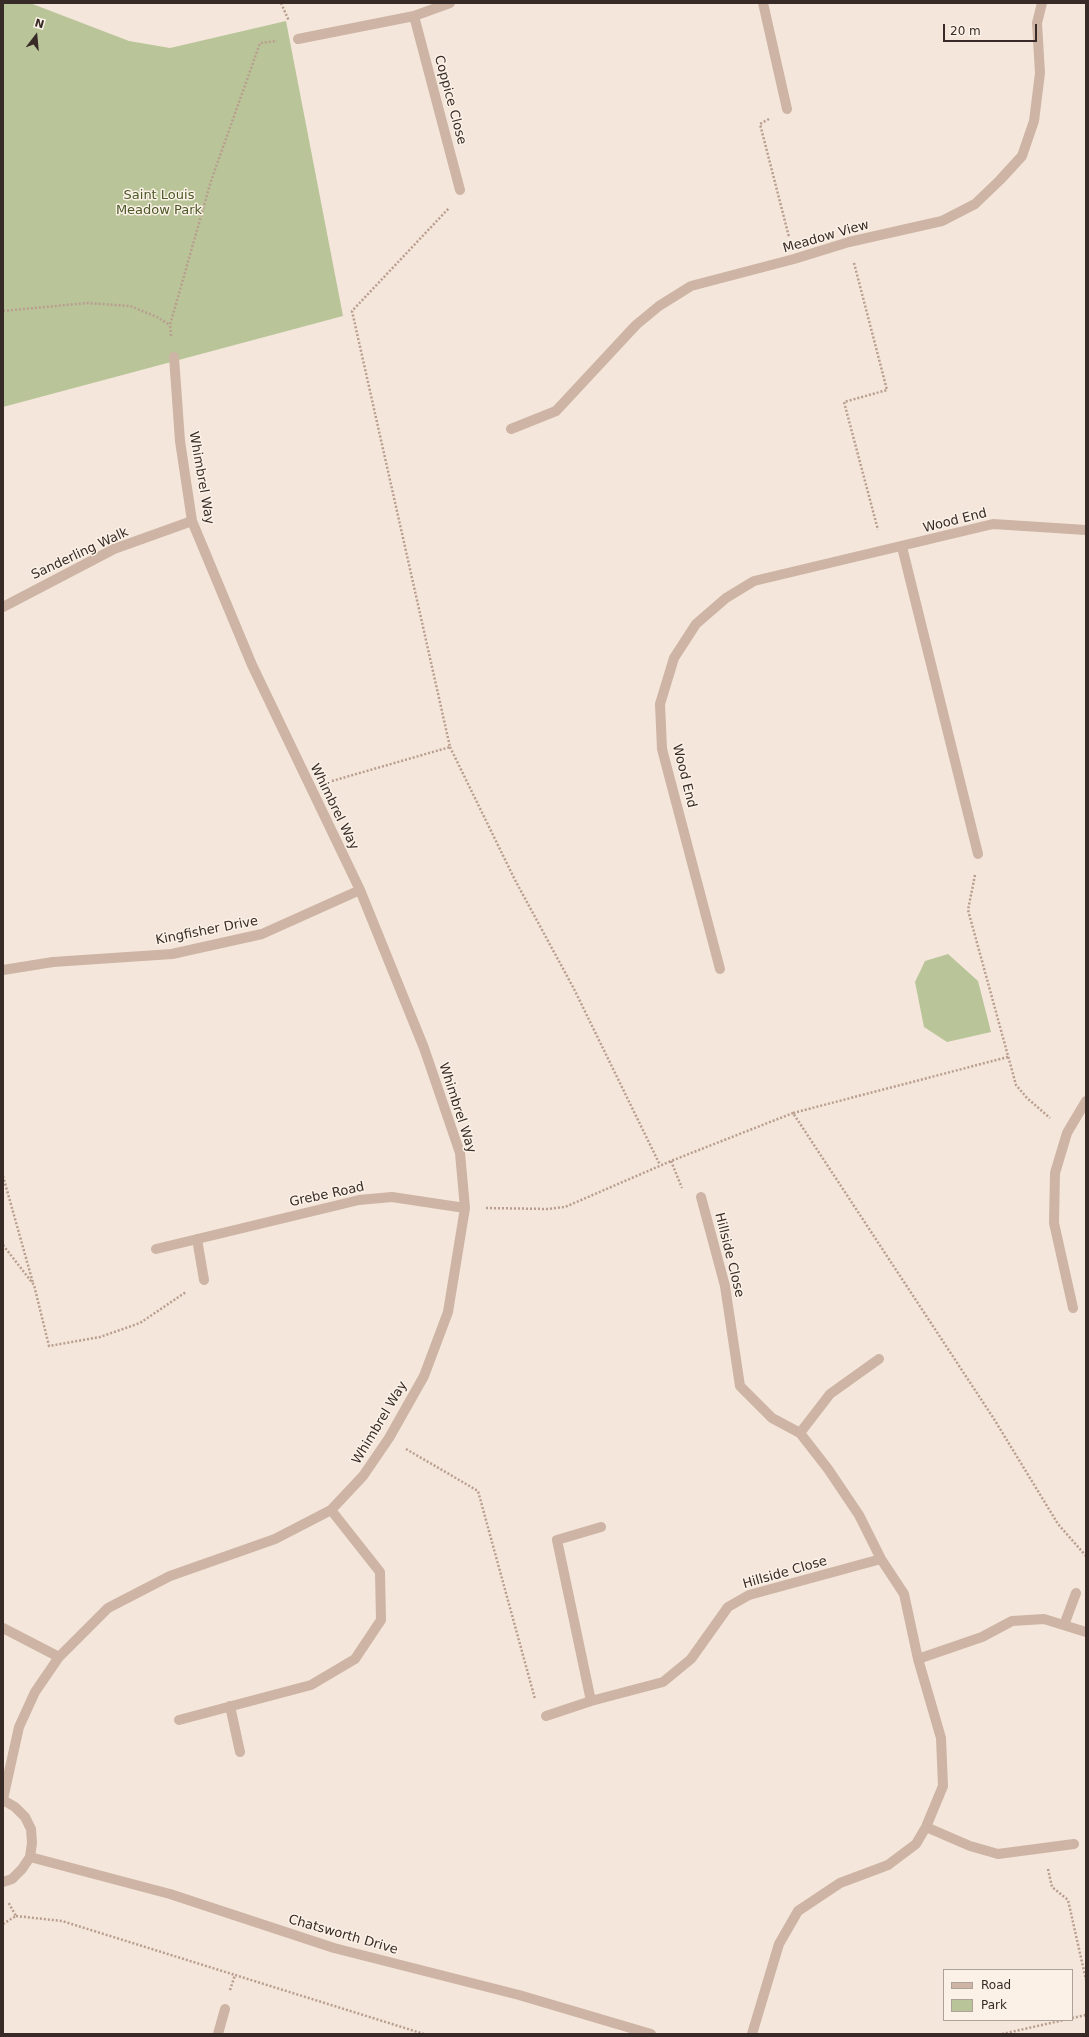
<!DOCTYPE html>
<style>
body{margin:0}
#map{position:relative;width:1089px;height:2037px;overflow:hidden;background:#f4e6da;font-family:"DejaVu Sans",sans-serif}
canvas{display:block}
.frame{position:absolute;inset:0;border:4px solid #382b27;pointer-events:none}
.legend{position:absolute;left:943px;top:1969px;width:130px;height:52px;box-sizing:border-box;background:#fbf1e7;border:1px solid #ada29a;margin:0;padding:5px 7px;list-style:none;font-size:12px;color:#382b27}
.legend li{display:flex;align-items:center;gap:8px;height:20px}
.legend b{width:20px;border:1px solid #ada29a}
.north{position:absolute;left:16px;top:16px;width:40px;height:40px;-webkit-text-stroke:3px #fbf1e7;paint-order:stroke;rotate:16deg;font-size:11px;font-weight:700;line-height:16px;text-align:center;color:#382b27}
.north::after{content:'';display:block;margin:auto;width:14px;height:18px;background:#382b27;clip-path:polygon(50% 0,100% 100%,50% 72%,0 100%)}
.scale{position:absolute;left:943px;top:24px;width:94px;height:18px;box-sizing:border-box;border:2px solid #382b27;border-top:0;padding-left:5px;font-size:12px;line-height:14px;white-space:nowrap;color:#382b27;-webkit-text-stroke:3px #fbf1e7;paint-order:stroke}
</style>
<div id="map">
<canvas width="1089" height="2037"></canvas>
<div class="frame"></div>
<ul class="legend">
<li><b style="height:5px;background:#cdb4a5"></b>Road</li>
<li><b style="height:11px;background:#b9c599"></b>Park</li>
</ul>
<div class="north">N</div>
<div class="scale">20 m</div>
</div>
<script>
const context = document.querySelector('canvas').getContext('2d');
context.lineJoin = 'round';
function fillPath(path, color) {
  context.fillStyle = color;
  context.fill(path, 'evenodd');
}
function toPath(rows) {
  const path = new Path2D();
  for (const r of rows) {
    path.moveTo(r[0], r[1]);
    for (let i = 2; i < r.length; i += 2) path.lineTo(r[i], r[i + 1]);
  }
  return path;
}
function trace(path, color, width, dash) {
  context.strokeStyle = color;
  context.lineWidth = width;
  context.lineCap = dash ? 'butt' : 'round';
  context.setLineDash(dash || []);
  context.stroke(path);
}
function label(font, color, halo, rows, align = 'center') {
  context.font = font + ' "DejaVu Sans",sans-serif';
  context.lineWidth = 3;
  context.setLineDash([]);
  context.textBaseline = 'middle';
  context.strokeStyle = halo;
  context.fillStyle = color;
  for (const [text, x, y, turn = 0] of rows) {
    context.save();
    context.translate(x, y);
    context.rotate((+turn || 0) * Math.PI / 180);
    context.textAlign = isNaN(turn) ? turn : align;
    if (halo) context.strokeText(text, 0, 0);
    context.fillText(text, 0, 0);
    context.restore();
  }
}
fillPath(toPath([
 [3,3,30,3,129,41,170,48,286,21,343,316,3,407],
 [948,954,978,981,991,1032,947,1042,924,1027,915,982,925,961]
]), '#b9c599');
trace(toPath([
 [281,3,289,21],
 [769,119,760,124,789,237],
 [854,263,887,390,844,402,878,530],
 [3,311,87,303,130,306,157,317,170,325],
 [171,336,170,325,211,181,260,43,277,41],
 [450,747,515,880,574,989,660,1165],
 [332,781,450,747,352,311,449,208],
 [975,875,968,910,1016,1085,1027,1098,1050,1118],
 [1008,1057,793,1113,994,1419,1058,1524,1086,1556],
 [671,1161,682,1188],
 [3,1176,33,1283],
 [486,1208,548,1209,565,1207,671,1161,793,1113],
 [3,1245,34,1285,49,1346,100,1337,140,1323,186,1292],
 [406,1449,478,1491,535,1699],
 [1048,1869,1052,1887,1068,1900,1086,1980],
 [16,1916,62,1921,235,1975],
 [3,1924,16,1916,8,1902],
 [230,1990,235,1975,424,2034],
 [1072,2018,1086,2015],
 [1002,2034,1064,2020]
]), '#b99e8f', 2.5, [2, 2]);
trace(toPath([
 [763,3,787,109],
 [414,16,460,190],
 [298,39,414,16,450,3],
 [511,429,556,411,636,325,659,306,691,286,794,259,849,242,942,221,975,204,1000,180,1022,156,1034,121,1040,73,1037,23,1042,3],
 [902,547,978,854],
 [3,607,114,549,192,521],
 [720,969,662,749,660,704,674,658,696,624,726,598,754,581,993,524,1086,530],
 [3,970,53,962,172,954,262,934,360,890],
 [701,1197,725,1286,740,1386,772,1418,800,1433,828,1469,859,1515,881,1559,904,1594,918,1659,941,1738,943,1786,926,1827,916,1844,888,1865,840,1883,798,1911,779,1944,752,2034],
 [197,1239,204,1280],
 [156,1249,359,1200,392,1197,465,1208],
 [1073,1308,1054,1223,1055,1173,1067,1133,1086,1101],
 [800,1433,830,1394,879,1359],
 [1064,1625,1076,1593],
 [3,1628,59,1657],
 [918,1659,982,1637,1012,1621,1044,1619,1086,1632],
 [591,1701,557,1540,601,1527],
 [230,1706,240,1752],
 [546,1716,591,1701,663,1682,691,1659,728,1607,749,1595,881,1559],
 [179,1720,311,1685,355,1659,381,1620,380,1572,331,1510],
 [3,1799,19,1727,35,1692,59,1657,108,1608,170,1576,275,1539,331,1510,363,1476,389,1438,424,1376,448,1312,465,1208,460,1153,424,1048,360,890,252,665,192,521,180,441,174,357],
 [3,1800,15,1807,25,1817,31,1829,32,1843,30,1857,22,1869,12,1879,3,1882],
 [926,1827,970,1846,998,1854,1074,1844],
 [30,1857,170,1894,334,1948,519,1995,651,2034],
 [218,2034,225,2009]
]), '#cdb4a5', 10);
label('13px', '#382b27', '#fbf1e7', [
 ["Coppice Close",450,100,75],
 ["Meadow View",826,237,-16],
 ["Whimbrel Way",201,478,80],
 ["Wood End",955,521,-14],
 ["Sanderling Walk",80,554,-25],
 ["Wood End",684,776,76],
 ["Whimbrel Way",334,807,64],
 ["Kingfisher Drive",207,931,-11],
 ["Whimbrel Way",457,1108,72],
 ["Grebe Road",327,1195,-12],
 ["Hillside Close",729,1255,76],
 ["Whimbrel Way",380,1423,-59],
 ["Hillside Close",785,1573,-16],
 ["Chatsworth Drive",343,1935,16]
]);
label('13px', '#4b5928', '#fbf1e7', [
 ["Saint Louis",159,196],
 ["Meadow Park",159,211]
]);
</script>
